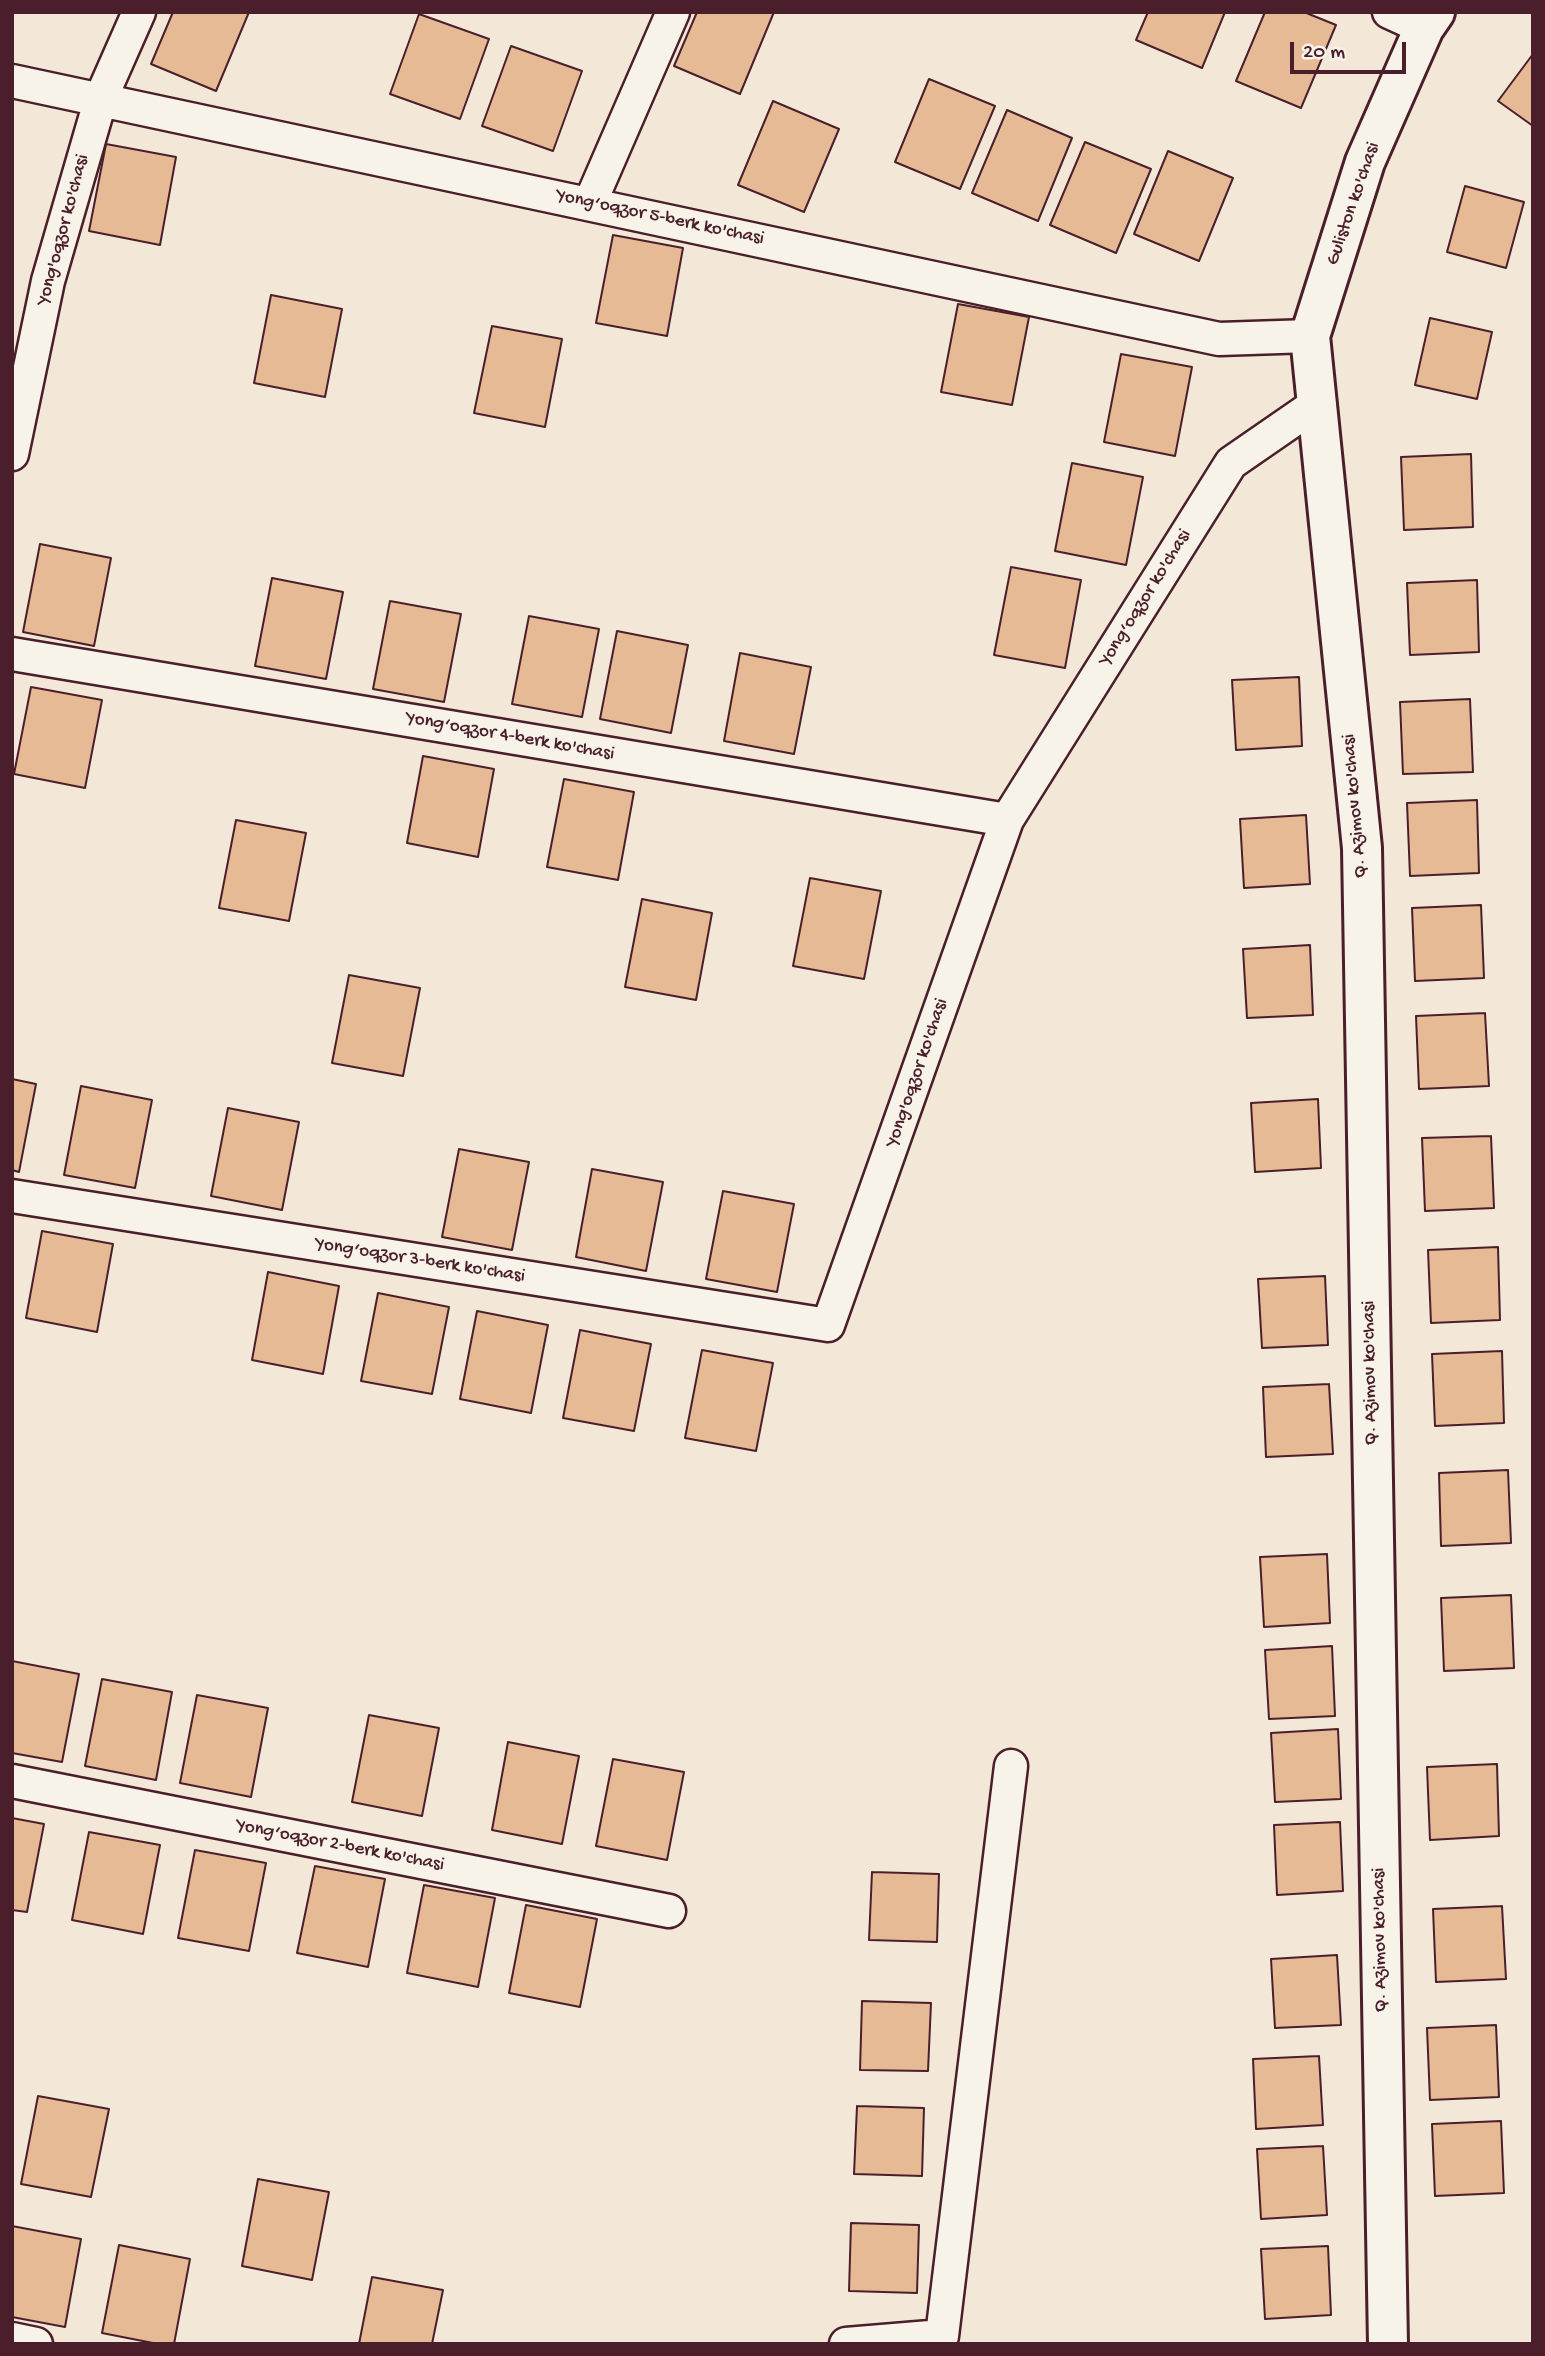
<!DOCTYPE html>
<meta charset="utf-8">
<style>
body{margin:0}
#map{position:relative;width:1545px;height:2356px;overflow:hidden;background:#f3e8d7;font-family:"Gochi Hand",sans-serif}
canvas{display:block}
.frame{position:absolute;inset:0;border:14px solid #4a1f2b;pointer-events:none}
.scale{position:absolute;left:1290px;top:42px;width:116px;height:32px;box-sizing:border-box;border:4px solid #4a1f2b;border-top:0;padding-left:9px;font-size:21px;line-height:24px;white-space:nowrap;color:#4a1f2b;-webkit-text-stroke:5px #f7f3e8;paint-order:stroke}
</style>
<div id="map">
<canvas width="1545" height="2356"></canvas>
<div class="frame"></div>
<div class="scale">20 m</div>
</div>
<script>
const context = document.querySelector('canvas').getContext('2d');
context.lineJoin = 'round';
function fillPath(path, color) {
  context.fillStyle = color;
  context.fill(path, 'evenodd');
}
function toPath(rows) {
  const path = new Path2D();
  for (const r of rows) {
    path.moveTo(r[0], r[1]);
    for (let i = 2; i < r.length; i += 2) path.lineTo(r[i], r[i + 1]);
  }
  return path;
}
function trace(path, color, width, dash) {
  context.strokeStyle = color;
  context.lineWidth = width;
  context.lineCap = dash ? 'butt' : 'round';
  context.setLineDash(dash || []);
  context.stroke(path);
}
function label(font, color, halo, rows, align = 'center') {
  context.font = font + ' "Gochi Hand",sans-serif';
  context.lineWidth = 5;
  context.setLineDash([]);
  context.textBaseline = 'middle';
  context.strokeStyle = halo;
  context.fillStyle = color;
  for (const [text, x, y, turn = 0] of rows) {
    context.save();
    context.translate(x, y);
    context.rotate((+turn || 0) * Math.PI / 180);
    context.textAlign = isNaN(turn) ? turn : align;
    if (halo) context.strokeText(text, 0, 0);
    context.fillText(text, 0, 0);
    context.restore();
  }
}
const building = toPath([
 [173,12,249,12,216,91,151,64,173,12],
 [697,12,774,12,740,94,674,66,697,12],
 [1148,12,1225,12,1202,68,1136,40,1148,12],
 [1265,12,1304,12,1336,25,1301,108,1236,81,1265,12],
 [419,14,489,39,460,119,390,94,419,14],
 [511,46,582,71,553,151,482,126,511,46],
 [1533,54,1533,126,1498,101,1533,54],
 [929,79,995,106,960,189,895,162,929,79],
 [773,101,839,129,804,212,738,185,773,101],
 [1007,110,1072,138,1038,221,972,193,1007,110],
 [1085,142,1151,169,1116,253,1050,225,1085,142],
 [106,144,176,157,160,245,89,231,106,144],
 [1168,151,1233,178,1199,261,1134,234,1168,151],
 [1465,186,1524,202,1506,268,1447,252,1465,186],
 [613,235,683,248,667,336,596,323,613,235],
 [271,295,342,309,325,397,254,383,271,295],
 [958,304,1029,317,1012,405,941,392,958,304],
 [1430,318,1492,332,1477,399,1415,385,1430,318],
 [492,326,562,339,545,427,474,413,492,326],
 [1121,354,1192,367,1175,456,1104,442,1121,354],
 [1471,454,1473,527,1404,530,1401,457,1471,454],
 [1072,463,1143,477,1126,565,1055,551,1072,463],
 [40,544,111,558,94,646,23,632,40,544],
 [1011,567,1081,580,1065,668,994,655,1011,567],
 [272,578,343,592,326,679,255,666,272,578],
 [1477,580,1479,652,1410,655,1407,583,1477,580],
 [390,601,461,614,444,702,373,689,390,601],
 [529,616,599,629,582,717,512,704,529,616],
 [617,631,688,645,671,733,600,719,617,631],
 [740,653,811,667,794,754,724,741,740,653],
 [1299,677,1302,746,1236,750,1232,680,1299,677],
 [31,687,102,700,85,788,14,774,31,687],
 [1470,699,1473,772,1403,774,1400,702,1470,699],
 [423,756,494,769,478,857,407,843,423,756],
 [564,779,634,792,618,880,547,867,564,779],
 [1477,800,1479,873,1410,876,1407,803,1477,800],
 [1306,815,1310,884,1244,888,1240,819,1306,815],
 [236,820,306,833,289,921,219,908,236,820],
 [810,878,881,891,864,979,793,966,810,878],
 [642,899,712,913,696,1000,625,987,642,899],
 [1481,905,1484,978,1415,981,1412,908,1481,905],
 [1310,945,1313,1015,1247,1018,1243,949,1310,945],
 [349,975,420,988,403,1076,332,1063,349,975],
 [1485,1013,1489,1086,1419,1089,1416,1016,1485,1013],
 [12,1079,36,1084,19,1172,12,1170,12,1079],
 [81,1086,152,1100,135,1188,64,1175,81,1086],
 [1318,1099,1321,1168,1255,1172,1251,1103,1318,1099],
 [228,1108,299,1122,282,1210,211,1196,228,1108],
 [1491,1136,1494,1208,1425,1211,1422,1138,1491,1136],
 [459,1149,529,1162,512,1250,442,1237,459,1149],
 [592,1169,663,1182,646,1271,576,1257,592,1169],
 [723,1191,794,1204,777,1292,706,1279,723,1191],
 [42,1231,113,1244,97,1332,26,1318,42,1231],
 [1498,1247,1500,1320,1431,1323,1428,1250,1498,1247],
 [268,1272,339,1286,323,1374,252,1360,268,1272],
 [1325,1276,1328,1345,1262,1348,1258,1279,1325,1276],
 [378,1293,449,1307,432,1394,361,1381,378,1293],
 [477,1311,548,1325,531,1413,460,1399,477,1311],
 [580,1330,651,1344,634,1431,563,1418,580,1330],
 [702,1350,773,1363,756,1451,685,1438,702,1350],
 [1502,1351,1504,1423,1435,1426,1432,1354,1502,1351],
 [1329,1384,1333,1454,1266,1457,1263,1387,1329,1384],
 [1508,1470,1511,1543,1441,1546,1439,1473,1508,1470],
 [1327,1554,1330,1623,1264,1627,1260,1557,1327,1554],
 [1511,1595,1514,1668,1444,1671,1441,1598,1511,1595],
 [1332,1646,1335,1716,1269,1719,1265,1650,1332,1646],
 [12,1661,79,1674,62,1762,12,1753,12,1661],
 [102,1679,172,1692,156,1780,85,1766,102,1679],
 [197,1695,268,1708,251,1797,180,1783,197,1695],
 [369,1715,439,1728,422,1816,352,1802,369,1715],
 [1338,1729,1341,1799,1275,1802,1271,1733,1338,1729],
 [508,1742,579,1756,562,1844,492,1830,508,1742],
 [613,1759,684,1772,667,1860,596,1846,613,1759],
 [1497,1764,1499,1836,1430,1840,1427,1767,1497,1764],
 [12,1818,44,1824,27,1912,12,1910,12,1818],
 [1340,1822,1343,1891,1277,1895,1274,1825,1340,1822],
 [89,1832,160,1845,143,1934,72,1920,89,1832],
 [195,1850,266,1863,249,1951,178,1938,195,1850],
 [315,1866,385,1879,368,1967,297,1953,315,1866],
 [872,1872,939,1874,937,1942,869,1940,872,1872],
 [424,1885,495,1898,478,1987,407,1973,424,1885],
 [526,1905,597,1919,580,2007,509,1993,526,1905],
 [1502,1906,1506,1979,1436,1982,1433,1909,1502,1906],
 [1337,1955,1341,2025,1275,2028,1271,1959,1337,1955],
 [862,2001,931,2003,928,2071,860,2070,862,2001],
 [1496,2025,1499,2097,1430,2100,1427,2028,1496,2025],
 [1319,2056,1323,2125,1256,2129,1253,2059,1319,2056],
 [38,2096,109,2109,91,2197,21,2184,38,2096],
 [857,2106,924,2108,922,2176,854,2174,857,2106],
 [1501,2121,1504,2193,1435,2196,1432,2124,1501,2121],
 [1323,2146,1327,2215,1261,2219,1257,2149,1323,2146],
 [258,2179,329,2192,312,2280,242,2266,258,2179],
 [851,2223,919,2225,917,2293,849,2291,851,2223],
 [12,2226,81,2239,65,2327,12,2317,12,2226],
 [119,2245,190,2259,174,2344,158,2344,102,2333,119,2245],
 [1328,2246,1331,2315,1265,2319,1261,2249,1328,2246],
 [372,2277,443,2290,432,2344,359,2344,372,2277]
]);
fillPath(building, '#e5ba95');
trace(building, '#4a1f2b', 2);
const street = toPath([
 [1389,12,1424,28],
 [12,81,1219,339,1310,336],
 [590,203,673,12],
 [12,454,48,281,101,98,139,12],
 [12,654,1007,820],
 [12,1196,828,1325,1007,820,1231,463,1315,405],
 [12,1781,669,1911],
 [12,2339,36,2344],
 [846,2344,942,2336,1011,1766]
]);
const secondary = toPath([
 [1388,2344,1362,848,1310,336,1365,162,1424,28,1435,12]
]);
trace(street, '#4a1f2b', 37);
trace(secondary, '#4a1f2b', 44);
trace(street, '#f7f3e8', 32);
trace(secondary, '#f7f3e8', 38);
label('19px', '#4a1f2b', '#f7f3e8', [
 ["Guliston ko'chasi",1354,204,-71],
 ["Yong‘oqzor 5-berk ko'chasi",660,218,12],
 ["Yong'oqzor ko'chasi",64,230,-75],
 ["Yong‘oqzor ko'chasi",1146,598,-58],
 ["Yong‘oqzor 4-berk ko'chasi",510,737,10],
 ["Q. Azimov ko'chasi",1356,806,-95],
 ["Yong'oqzor ko'chasi",918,1073,-71],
 ["Yong‘oqzor 3-berk ko'chasi",420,1261,9],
 ["Q. Azimov ko'chasi",1371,1373,-91],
 ["Yong‘oqzor 2-berk ko'chasi",340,1846,11],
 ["Q. Azimov ko'chasi",1381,1940,-91]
]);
</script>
